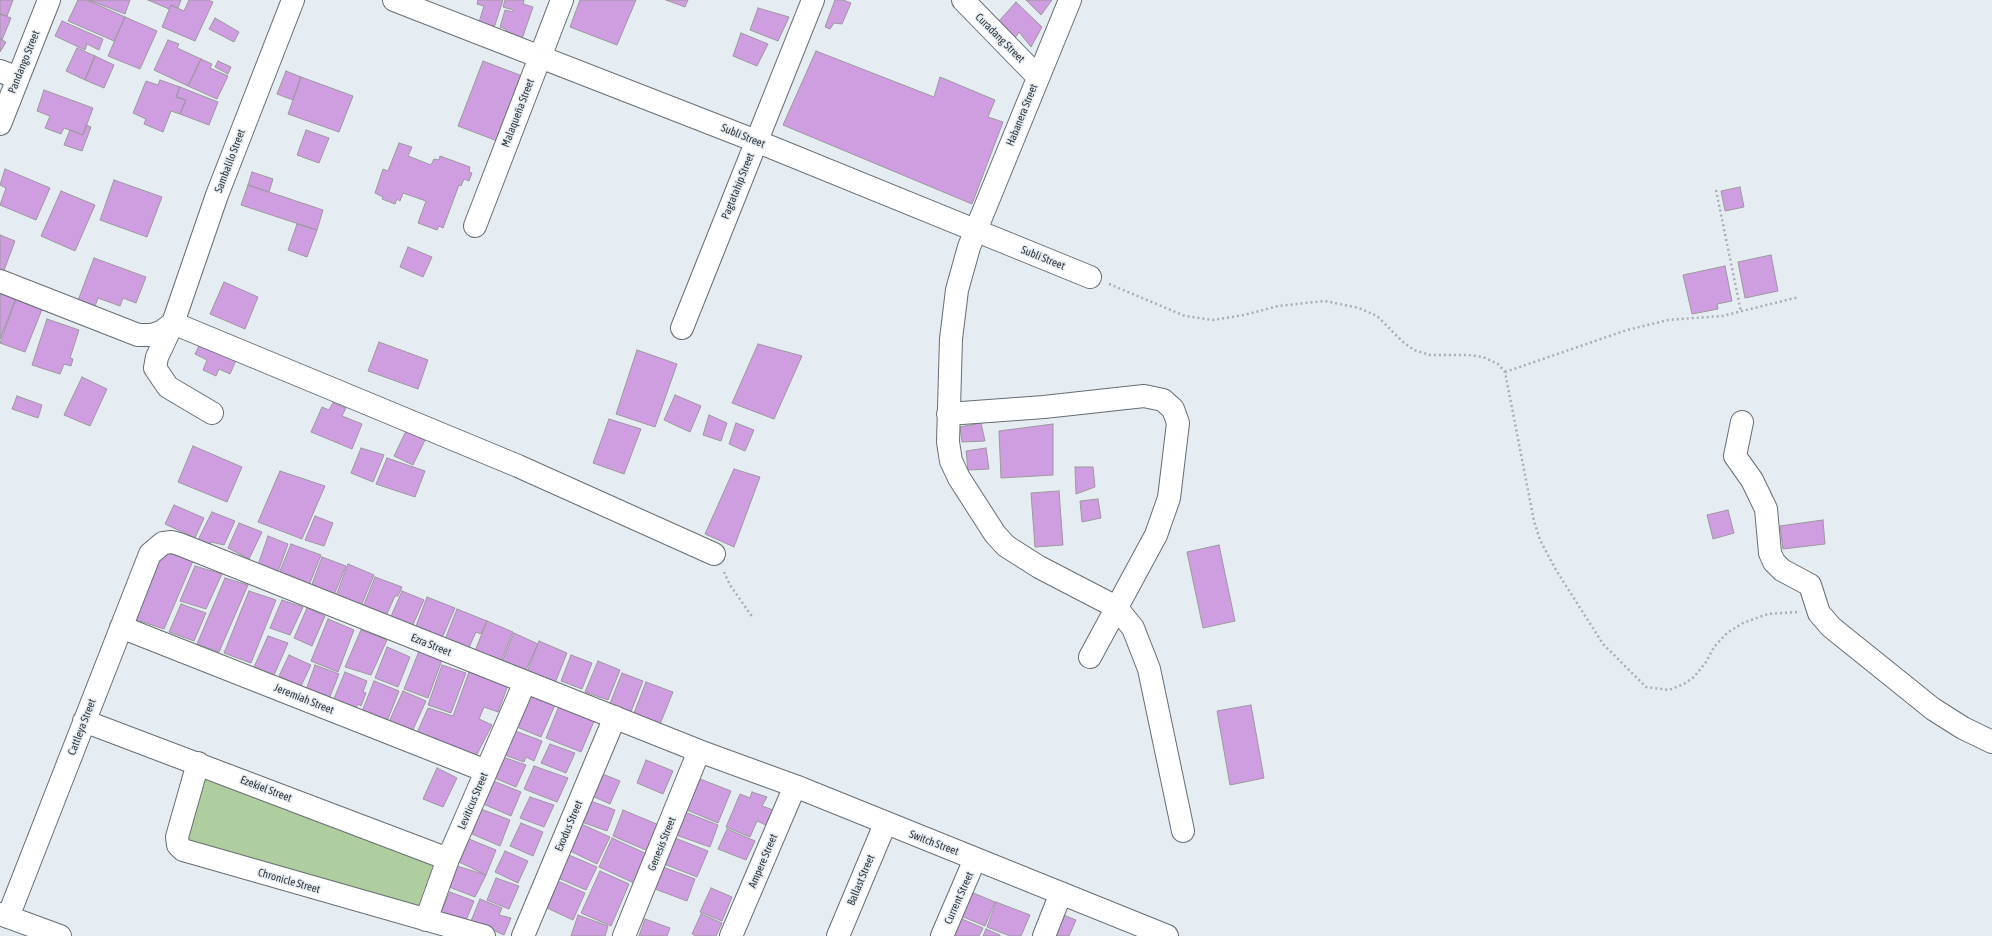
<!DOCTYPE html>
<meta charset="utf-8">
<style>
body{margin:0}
canvas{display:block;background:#e5edf3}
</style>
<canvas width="1992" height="936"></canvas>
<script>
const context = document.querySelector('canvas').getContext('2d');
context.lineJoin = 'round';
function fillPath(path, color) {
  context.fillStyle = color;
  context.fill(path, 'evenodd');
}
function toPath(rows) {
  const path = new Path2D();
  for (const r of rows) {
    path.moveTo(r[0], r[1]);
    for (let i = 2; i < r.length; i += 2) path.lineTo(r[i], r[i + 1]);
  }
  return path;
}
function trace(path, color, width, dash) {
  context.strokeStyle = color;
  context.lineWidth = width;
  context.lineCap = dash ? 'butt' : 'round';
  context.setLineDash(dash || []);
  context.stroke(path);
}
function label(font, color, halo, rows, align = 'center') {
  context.font = font + ' "Asap Condensed",sans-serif';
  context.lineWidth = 3;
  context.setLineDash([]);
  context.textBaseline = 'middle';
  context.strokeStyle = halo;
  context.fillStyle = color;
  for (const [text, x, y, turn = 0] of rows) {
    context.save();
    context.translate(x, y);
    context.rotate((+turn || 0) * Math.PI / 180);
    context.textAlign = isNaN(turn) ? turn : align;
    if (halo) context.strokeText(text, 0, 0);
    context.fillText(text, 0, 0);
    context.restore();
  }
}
fillPath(toPath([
 [203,777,435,860,416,912,182,843]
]), '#afcea0');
const building = toPath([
 [0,0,13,0,7,16,0,14,0,0],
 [78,0,87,0,125,17,114,41,68,21,78,0],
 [89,0,130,0,125,14,89,0],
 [148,0,181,0,178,8,171,5,169,9,148,0],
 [189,0,208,0,213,2,195,41,162,27,171,5,184,11,189,0],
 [478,0,503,0,494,28,479,22,484,6,477,4,478,0],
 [505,0,524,0,523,4,533,7,522,39,504,34,506,29,500,27,505,10,513,12,513,10,503,7,505,0],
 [580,0,636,0,617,45,570,27,580,0],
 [666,0,688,0,685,7,666,0],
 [835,0,843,0,851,3,842,24,834,23,830,29,825,27,835,0],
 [1026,0,1052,0,1041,15,1026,0],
 [1016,2,1042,27,1031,47,1019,32,1015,38,999,21,1016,2],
 [758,8,789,17,778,41,750,30,758,8],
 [0,14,11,18,2,40,0,39,0,14],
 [125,17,157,31,140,69,108,56,125,17],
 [215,18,239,32,234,42,209,29,215,18],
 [62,21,103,39,99,50,87,44,85,50,55,36,62,21],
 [741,33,768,44,757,66,733,56,741,33],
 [0,39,6,42,0,52,0,39],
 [168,40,179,44,177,48,201,59,188,86,154,70,168,40],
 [77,48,95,56,85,80,66,71,77,48],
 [816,51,934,97,940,77,995,100,988,117,1003,122,972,204,783,125,816,51],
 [95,56,114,65,104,88,85,80,95,56],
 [201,59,212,64,210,68,228,76,217,99,188,86,201,59],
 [218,61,231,67,228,74,215,67,218,61],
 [483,61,525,77,500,142,458,126,483,61],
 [286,71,301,77,293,100,277,94,286,71],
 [301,77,353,96,339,132,288,114,301,77],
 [160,80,180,87,176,97,186,100,180,114,171,111,163,132,144,124,146,119,133,113,146,81,158,85,160,80],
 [180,87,218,102,209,125,180,114,186,100,176,97,180,87],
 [44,90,93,108,83,135,64,128,61,134,45,128,50,116,37,111,44,90],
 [86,125,91,127,82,151,64,145,70,130,83,135,86,125],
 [306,130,329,138,319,163,297,155,306,130],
 [399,143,412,147,408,156,431,165,434,159,439,160,440,156,470,167,469,172,472,173,469,181,464,179,461,186,459,185,443,228,439,226,437,230,418,223,426,201,403,193,400,201,397,199,395,204,382,199,383,197,375,193,383,169,388,171,399,143],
 [5,169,50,188,36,220,0,205,6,188,0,185,5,169],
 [252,172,273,179,269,192,248,185,252,172],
 [114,180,162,197,147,237,100,220,114,180],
 [248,185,323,210,317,230,241,205,248,185],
 [1740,187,1744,207,1725,211,1721,191,1740,187],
 [61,191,95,205,75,251,41,236,61,191],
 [297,224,317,230,307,257,288,250,297,224],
 [0,235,15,241,3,273,0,272,0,235],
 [408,247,432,257,423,277,400,267,408,247],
 [1771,255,1778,291,1745,298,1738,262,1771,255],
 [94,258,146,277,136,303,123,298,120,306,98,298,94,309,77,303,94,258],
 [1725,266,1732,301,1717,304,1718,309,1692,314,1683,275,1725,266],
 [224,282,258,297,245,329,210,314,224,282],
 [0,290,17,296,0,339,0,290],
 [17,296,43,307,25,352,0,343,17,296],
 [47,319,79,330,70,358,73,359,71,366,64,364,60,374,32,365,47,319],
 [201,342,237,358,230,374,219,369,216,376,203,370,207,360,195,354,201,342],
 [379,342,428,360,418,389,368,371,379,342],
 [758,344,802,356,774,419,732,403,758,344],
 [637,350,677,364,655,427,616,414,637,350],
 [82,377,107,389,90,426,64,415,82,377],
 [675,395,701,406,690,432,664,420,675,395],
 [17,396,42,405,38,418,12,409,17,396],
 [333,403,346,408,342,416,362,424,352,449,311,432,322,407,329,410,333,403],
 [709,415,727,423,721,441,703,435,709,415],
 [609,419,641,429,624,474,593,463,609,419],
 [736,423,754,430,745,451,729,444,736,423],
 [981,423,985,441,962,442,960,427,981,423],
 [1053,424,1053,475,1001,478,999,431,1053,424],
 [406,431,425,440,413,465,394,456,406,431],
 [193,446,242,467,227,502,178,482,193,446],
 [361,448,384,455,373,482,351,473,361,448],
 [986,448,989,469,968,470,966,451,986,448],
 [387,458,425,471,415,497,376,484,387,458],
 [1075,467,1093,467,1095,487,1076,494,1075,467],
 [734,469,760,477,734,547,705,534,734,469],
 [280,471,325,486,302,539,258,522,280,471],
 [1059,491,1063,545,1035,547,1031,493,1059,491],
 [1098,499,1101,518,1082,522,1080,501,1098,499],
 [174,505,204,518,195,538,165,524,174,505],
 [1728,510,1734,533,1713,539,1707,515,1728,510],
 [212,512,235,521,224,545,211,542,209,547,197,542,212,512],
 [315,516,333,523,324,546,305,540,315,516],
 [1823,520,1825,544,1783,549,1780,526,1823,520],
 [239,523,262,532,249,559,228,548,239,523],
 [268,536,288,544,278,572,258,565,268,536],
 [291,544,321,555,308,588,278,576,291,544],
 [1219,545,1235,621,1203,628,1187,552,1219,545],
 [161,551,193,561,164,629,134,619,161,551],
 [322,557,346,566,334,595,311,587,322,557],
 [348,564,374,575,359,611,334,601,348,564],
 [195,566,222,574,206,609,180,601,195,566],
 [375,577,402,587,398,596,395,596,386,616,361,612,375,577],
 [225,578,248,585,219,652,197,644,225,578],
 [249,591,276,600,251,663,224,653,249,591],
 [402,591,424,600,411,629,389,621,402,591],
 [427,597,455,608,439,645,413,634,427,597],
 [282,600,303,607,290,635,270,628,282,600],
 [181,604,206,613,194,641,169,632,181,604],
 [307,608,325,616,312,646,294,638,307,608],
 [457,609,487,621,481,634,476,632,465,656,442,647,457,609],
 [328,619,354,630,338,672,311,661,328,619],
 [487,621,513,632,501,661,475,651,487,621],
 [361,630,387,640,371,675,345,667,361,630],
 [514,633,538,644,525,672,502,662,514,633],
 [268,636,288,643,274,675,254,667,268,636],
 [539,641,567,653,553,688,525,677,539,641],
 [387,647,410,657,398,687,375,678,387,647],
 [419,651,442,660,428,698,404,689,419,651],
 [289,655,311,665,301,686,279,676,289,655],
 [571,655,592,663,582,689,561,681,571,655],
 [598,661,620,670,608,700,585,692,598,661],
 [315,665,339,674,329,699,306,690,315,665],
 [442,665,466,673,451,713,428,705,442,665],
 [345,672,367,681,363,692,366,693,361,706,358,704,355,710,333,701,345,672],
 [469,672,508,685,498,712,484,707,479,719,492,725,475,758,416,735,428,708,453,716,469,672],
 [622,673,643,681,630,714,609,706,622,673],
 [374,681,399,691,386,724,361,714,374,681],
 [646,682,673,692,658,729,632,718,646,682],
 [403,691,426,701,411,734,388,724,403,691],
 [525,694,555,705,541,737,512,725,525,694],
 [1251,705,1264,778,1230,785,1217,711,1251,705],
 [559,706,595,719,581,752,546,738,559,706],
 [510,729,542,741,534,761,526,757,524,762,499,753,510,729],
 [550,744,575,753,566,773,541,763,550,744],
 [500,756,526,765,516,787,492,777,500,756],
 [646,760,673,771,663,794,637,783,646,760],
 [534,766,568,778,557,802,524,789,534,766],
 [437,768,457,778,443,807,423,799,437,768],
 [600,773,620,781,610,804,590,795,600,773],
 [700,779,731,791,718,823,687,810,700,779],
 [491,780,521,792,511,816,481,803,491,780],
 [752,792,767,797,762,806,773,810,766,825,757,821,750,837,726,827,740,794,750,798,752,792],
 [530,797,554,805,544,827,520,818,530,797],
 [588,800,615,810,607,831,579,821,588,800],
 [481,809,510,820,500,846,472,834,481,809],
 [623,810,659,825,648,851,613,836,623,810],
 [685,812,718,825,710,847,676,835,685,812],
 [521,823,543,832,533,856,510,846,521,823],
 [579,823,610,837,597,864,566,849,579,823],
 [727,829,755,841,746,860,718,849,727,829],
 [612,838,647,854,634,883,599,867,612,838],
 [675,838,708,851,697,877,664,864,675,838],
 [469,839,496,850,486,875,459,862,469,839],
 [505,851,528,861,518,883,495,872,505,851],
 [569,855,597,867,586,890,558,878,569,855],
 [457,866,486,875,475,897,449,887,457,866],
 [663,867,695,879,687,901,655,889,663,867],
 [600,871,629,884,611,926,581,913,600,871],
 [496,878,519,886,509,909,487,900,496,878],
 [558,881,585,893,573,920,547,908,558,881],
 [711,888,732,897,722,921,700,912,711,888],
 [450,892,474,901,464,925,440,914,450,892],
 [971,892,995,902,985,926,961,916,971,892],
 [480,899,502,908,499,915,511,918,504,935,491,929,469,926,480,899],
 [996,902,1030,915,1021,936,1010,936,987,927,996,902],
 [701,914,722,923,716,936,696,936,692,934,701,914],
 [1061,914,1076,920,1069,936,1052,936,1061,914],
 [578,915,608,926,605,936,571,936,578,915],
 [955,916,983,928,979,936,947,936,955,916],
 [645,919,670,928,667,936,639,936,645,919],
 [986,929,1000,935,1000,936,983,936,986,929]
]);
fillPath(building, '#cf9ee1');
trace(building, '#9d979f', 1);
const minor = toPath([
 [394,0,756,141,1090,277],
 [963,0,1037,76],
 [1070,0,969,247,957,290,951,339,948,442,951,461,959,478,995,534,1006,546,1039,567,1116,607,1133,628,1149,669,1183,831],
 [0,71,18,78],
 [0,124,49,0],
 [475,226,562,0],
 [0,281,138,335,152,335,161,332,173,323],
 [173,323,518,466,714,554],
 [682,328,813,0],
 [212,413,168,387,155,368,157,357,173,323,217,195,293,0],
 [948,414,1044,407,1144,396,1163,400,1173,409,1178,423,1169,498,1156,535,1090,657],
 [1742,422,1735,456,1752,480,1766,509,1770,553,1774,562,1782,570,1810,585,1819,613,1831,627,1933,709,1963,728,1992,742],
 [121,627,486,771],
 [84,721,448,859],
 [198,763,177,837,178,845,183,850,484,936],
 [0,914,60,936],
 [8,917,150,554,163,543,172,542,179,544,699,751,795,786,1167,936],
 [426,920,448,859,525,682],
 [523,936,615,717],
 [624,936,699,751],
 [731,936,795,786],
 [838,936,885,824],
 [942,936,975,859],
 [1044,936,1061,893]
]);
trace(minor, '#666d73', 24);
trace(toPath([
 [1716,190,1741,312],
 [1109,284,1185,316,1213,320,1244,315,1278,306,1325,301,1359,308,1377,316,1403,342,1414,350,1430,355,1468,355,1483,357,1498,364,1505,372,1534,521,1540,540,1556,570,1603,644,1646,687,1669,690,1684,684,1694,677,1706,662,1714,647,1727,633,1743,623,1768,614,1797,612],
 [1505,372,1627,330,1668,320,1722,316,1799,297],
 [724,572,730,585,753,618]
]), '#a8aeb3', 2.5, [2, 3]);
trace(minor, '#fff', 22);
label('11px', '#313437', '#e5edf3', [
 ["Curadang Street",1000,38,45],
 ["Pandango Street",24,62,-68],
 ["Malaqueña Street",518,113,-69],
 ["Habanera Street",1022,115,-68],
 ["Subli Street",743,136,22],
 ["Sambalilo Street",230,161,-69],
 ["Pagtatahip Street",738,186,-68],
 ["Subli Street",1043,258,22],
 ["Ezra Street",431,645,22],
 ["Jeremiah Street",304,699,22],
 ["Cattleya Street",82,727,-69],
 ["Ezekiel Street",266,789,21],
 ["Leviticus Street",473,801,-67],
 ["Exodus Street",569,826,-67],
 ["Switch Street",934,843,21],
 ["Genesis Street",662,844,-68],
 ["Ampere Street",763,861,-67],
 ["Ballast Street",861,880,-67],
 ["Chronicle Street",289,881,16],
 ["Current Street",959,898,-66]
]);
</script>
